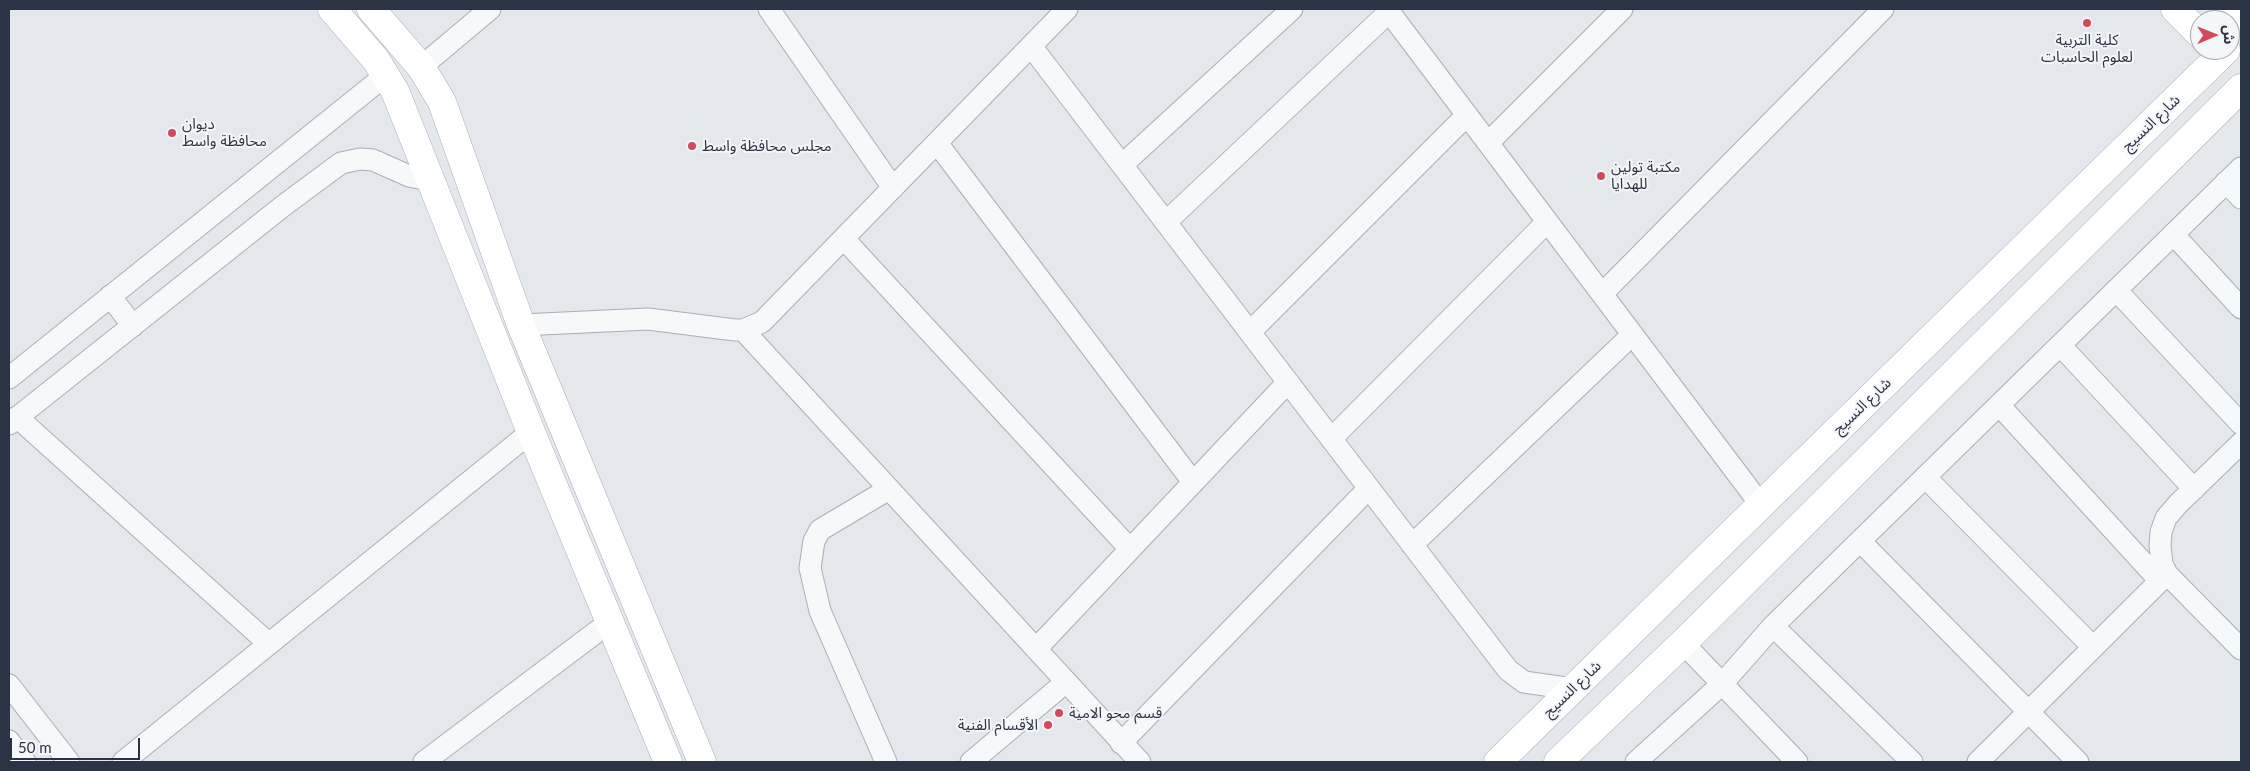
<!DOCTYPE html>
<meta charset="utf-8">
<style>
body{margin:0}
#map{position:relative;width:2250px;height:771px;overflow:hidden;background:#e4e7ec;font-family:Lato,"Noto Sans Arabic",sans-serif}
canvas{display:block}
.frame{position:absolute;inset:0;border:10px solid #2b3445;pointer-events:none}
.north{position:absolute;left:2190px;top:10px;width:50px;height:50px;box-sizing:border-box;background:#f4f6f9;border:1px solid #a4a8b1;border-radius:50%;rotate:89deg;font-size:14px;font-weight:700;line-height:20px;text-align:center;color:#2b3445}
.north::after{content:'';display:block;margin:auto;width:18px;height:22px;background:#d1495b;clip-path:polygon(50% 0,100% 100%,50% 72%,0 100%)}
.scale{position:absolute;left:10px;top:738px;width:130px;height:22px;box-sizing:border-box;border:2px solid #2b3445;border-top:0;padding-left:6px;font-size:15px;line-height:18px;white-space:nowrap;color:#2b3445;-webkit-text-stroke:4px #f4f6f9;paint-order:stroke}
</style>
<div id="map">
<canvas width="2250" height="771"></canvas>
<div class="frame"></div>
<div class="north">ش</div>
<div class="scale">50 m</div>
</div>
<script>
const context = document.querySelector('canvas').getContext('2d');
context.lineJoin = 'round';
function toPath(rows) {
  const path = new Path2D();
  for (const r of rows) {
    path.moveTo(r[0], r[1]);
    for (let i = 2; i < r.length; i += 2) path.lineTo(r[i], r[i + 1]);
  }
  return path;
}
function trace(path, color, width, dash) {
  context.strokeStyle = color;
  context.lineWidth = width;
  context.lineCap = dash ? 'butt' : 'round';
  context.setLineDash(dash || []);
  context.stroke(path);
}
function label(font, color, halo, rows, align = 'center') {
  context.font = font + ' Lato,"Noto Sans Arabic",sans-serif';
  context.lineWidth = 4;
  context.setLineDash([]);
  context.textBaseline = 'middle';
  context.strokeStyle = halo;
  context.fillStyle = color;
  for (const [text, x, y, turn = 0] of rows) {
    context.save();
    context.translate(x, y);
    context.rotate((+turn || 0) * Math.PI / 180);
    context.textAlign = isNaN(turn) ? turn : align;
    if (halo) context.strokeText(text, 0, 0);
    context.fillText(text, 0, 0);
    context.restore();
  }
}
const street = toPath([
 [769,9,893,188],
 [1387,9,1761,505],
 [1031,46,1508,670,1524,682,1573,689],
 [421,67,490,9],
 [937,143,1193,482],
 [1488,143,1622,9],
 [1122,165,1292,9],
 [2226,182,2241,198],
 [1166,222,1389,12],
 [2173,234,2241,308],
 [844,239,1130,549],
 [2116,290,2241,424],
 [1602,294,1883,9],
 [110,296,133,326],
 [521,325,648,319,735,330,743,330,762,322,1067,9],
 [743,330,1140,762],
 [1250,332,1467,115],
 [2060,345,2194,489],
 [9,378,386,75],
 [1999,405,2160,581],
 [17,417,268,643],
 [9,424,283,206,341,163,360,159,373,160,409,176,419,178,429,175],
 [1331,439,1547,222],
 [2241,443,2178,504,2166,518,2161,532,2160,546,2162,564,2167,574,2241,649],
 [1925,477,2093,647],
 [1860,541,2078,762],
 [1412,545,1632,335],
 [1773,626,1912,762],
 [1683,643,1797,762],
 [1036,649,1288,382],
 [9,685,69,762],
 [9,741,25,762],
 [1121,743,1369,488],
 [123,762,531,432],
 [424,762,611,621],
 [886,762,820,611,810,568,814,541,820,530,889,489],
 [971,762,1066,682],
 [1636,762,1722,684,1773,626,2241,168],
 [1978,762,2167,574]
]);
const secondary = toPath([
 [2175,9,2200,34],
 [2231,9,2241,19]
]);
const primary = toPath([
 [332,9,376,60,395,91,531,432,668,762],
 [371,9,421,67,442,102,521,325,702,762],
 [1498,762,2226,50],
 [1558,762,1683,643,2241,88]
]);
trace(street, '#a9aeb7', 23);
trace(secondary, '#a9aeb7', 29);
trace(primary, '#a3abb8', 29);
trace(street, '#f7f8fa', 21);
trace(secondary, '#fff', 28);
trace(primary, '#fff', 28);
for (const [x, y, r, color] of [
 [2087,23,5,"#d1495b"],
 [172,133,5,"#d1495b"],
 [692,146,5,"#d1495b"],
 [1601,176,5,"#d1495b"],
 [1059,713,5,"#d1495b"],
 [1048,725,5,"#d1495b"]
]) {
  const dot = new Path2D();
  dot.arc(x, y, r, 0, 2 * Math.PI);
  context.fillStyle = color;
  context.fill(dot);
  trace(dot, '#f4f6f9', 2);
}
label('15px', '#2b3445', '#f4f6f9', [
 ["كلية التربية",2087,40,"center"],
 ["لعلوم الحاسبات",2087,57,"center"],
 ["ديوان",182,124],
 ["محافظة واسط",182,141],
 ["مجلس محافظة واسط",702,146],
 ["مكتبة تولين",1611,167],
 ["للهدايا",1611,184],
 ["قسم محو الامية",1069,713],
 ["الأقسام الفنية",1038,725,"right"]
], 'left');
label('15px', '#2b3445', '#f4f6f9', [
 ["شارع النسيج",2151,123,-44],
 ["شارع النسيج",1862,406,-44],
 ["شارع النسيج",1572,689,-44]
]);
</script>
